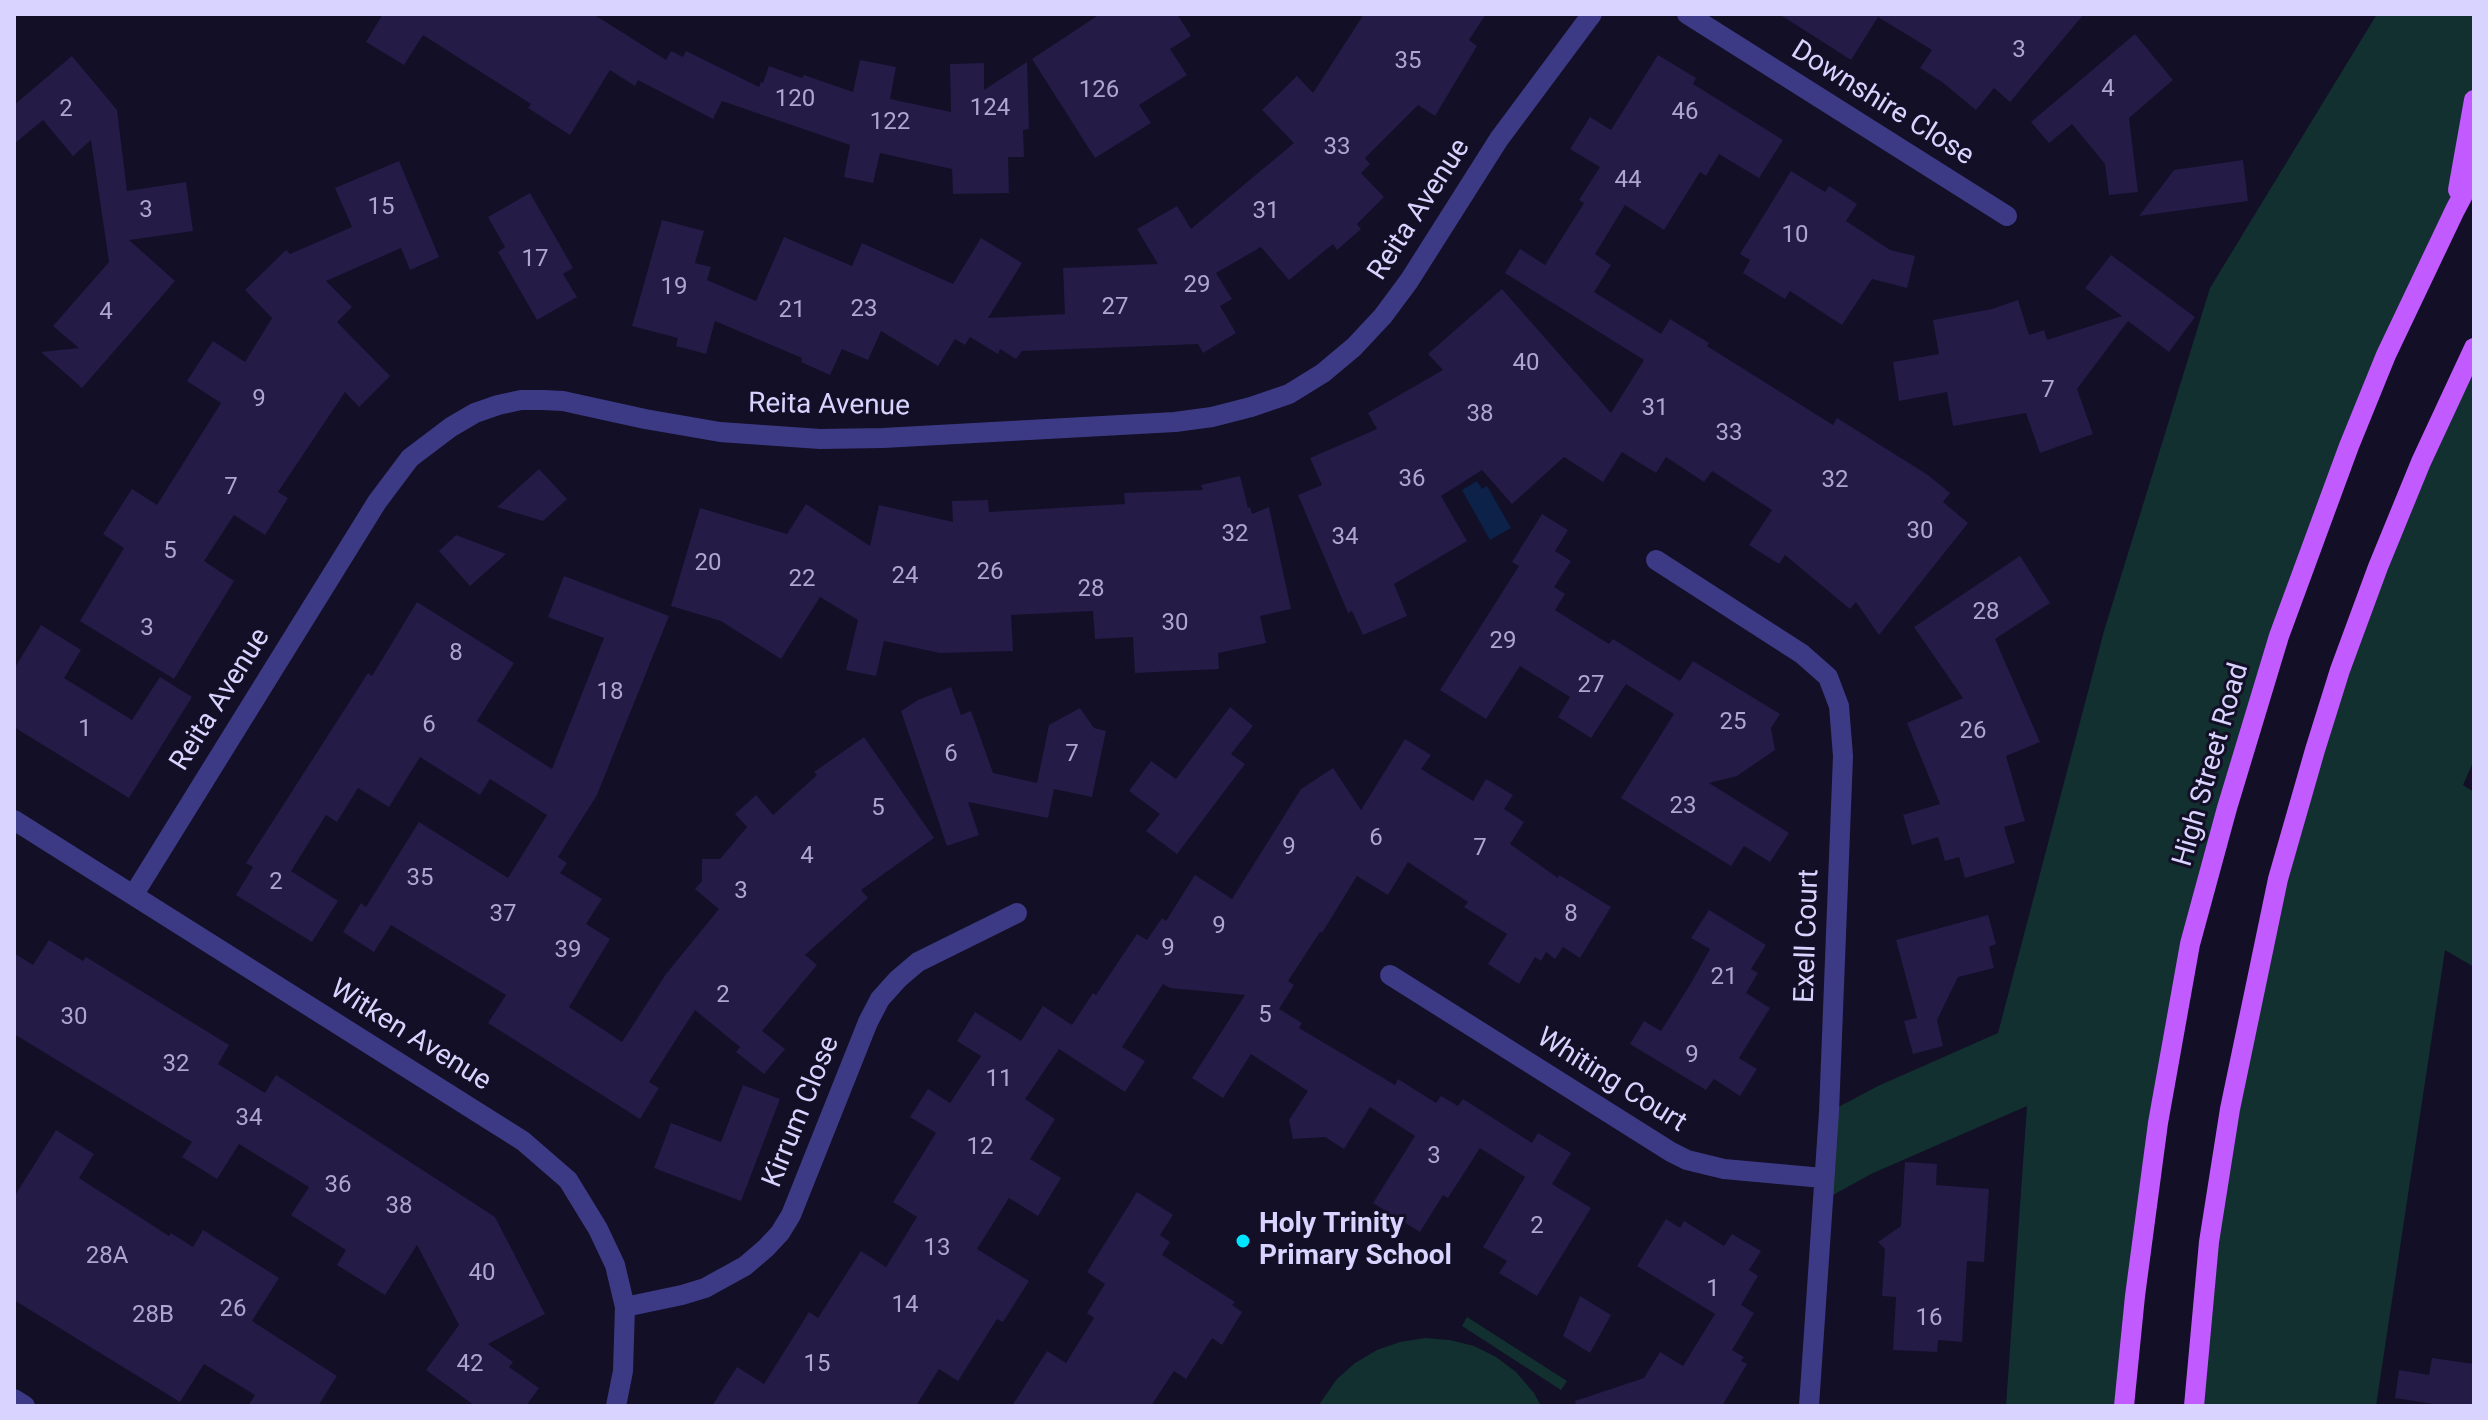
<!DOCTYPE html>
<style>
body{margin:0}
#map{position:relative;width:2488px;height:1420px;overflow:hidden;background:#130f26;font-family:Roboto,sans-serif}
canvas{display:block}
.frame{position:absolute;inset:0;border:16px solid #d9d4ff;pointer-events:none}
</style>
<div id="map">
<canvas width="2488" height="1420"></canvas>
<div class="frame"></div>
</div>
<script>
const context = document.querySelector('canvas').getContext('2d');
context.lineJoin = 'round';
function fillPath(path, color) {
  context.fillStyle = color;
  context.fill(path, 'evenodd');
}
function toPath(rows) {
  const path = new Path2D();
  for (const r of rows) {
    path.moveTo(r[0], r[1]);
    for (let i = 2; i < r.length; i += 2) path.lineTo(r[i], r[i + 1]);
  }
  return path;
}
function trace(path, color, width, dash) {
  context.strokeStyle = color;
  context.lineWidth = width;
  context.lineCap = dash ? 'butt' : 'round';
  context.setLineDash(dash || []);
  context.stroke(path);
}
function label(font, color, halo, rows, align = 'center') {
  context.font = font + ' Roboto,sans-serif';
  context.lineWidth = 6;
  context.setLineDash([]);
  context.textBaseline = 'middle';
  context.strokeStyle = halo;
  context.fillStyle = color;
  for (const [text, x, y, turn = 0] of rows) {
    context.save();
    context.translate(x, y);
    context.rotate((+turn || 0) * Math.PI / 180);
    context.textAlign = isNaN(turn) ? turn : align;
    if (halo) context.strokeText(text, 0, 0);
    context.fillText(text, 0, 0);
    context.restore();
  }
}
fillPath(toPath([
 [2377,14,2474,14,2474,100,2455,210,2349,446,2190,944,2124,1406,2006,1406,2027,1106,1873,1173,1822,1201,1829,1112,1878,1086,1998,1033,2104,631,2210,288],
 [2474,348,2474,760,2463,785,2474,792,2474,967,2445,950,2376,1406,2194,1406,2209,1242,2315,750],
 [1467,1317,1567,1381,1561,1390,1462,1326],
 [1425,1338,1450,1340,1474,1346,1496,1357,1516,1372,1534,1393,1541,1406,1318,1406,1337,1379,1355,1363,1377,1350,1400,1342]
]), '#12302f');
fillPath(toPath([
 [1477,481,1482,489,1487,486,1511,528,1490,540,1462,490]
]), '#0c2248');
fillPath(toPath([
 [383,14,593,14,666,60,671,51,683,57,686,51,759,87,761,82,763,83,769,66,802,78,804,75,853,92,860,60,896,67,890,99,951,112,950,64,984,63,984,90,1027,62,1029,129,1023,130,1024,157,1008,157,1009,193,953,194,952,169,880,153,873,183,844,177,850,145,722,101,713,119,638,80,635,86,610,70,570,135,528,108,531,104,423,35,404,65,366,42],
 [1100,14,1177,14,1191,36,1170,49,1187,75,1139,105,1151,123,1095,158,1032,59],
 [1364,14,1486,14,1469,40,1477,46,1435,116,1418,105,1365,158,1370,164,1361,173,1384,197,1357,224,1361,229,1337,250,1333,244,1289,280,1261,247,1216,273,1232,299,1220,306,1236,333,1203,353,1198,344,1022,351,1016,359,1000,349,998,354,970,337,965,345,955,339,938,366,881,331,868,360,842,349,830,375,801,362,802,358,715,321,706,354,676,346,678,338,632,326,662,220,704,231,695,263,711,267,707,280,756,301,784,237,852,266,862,243,953,284,981,238,1022,263,988,318,1065,314,1063,268,1158,264,1137,229,1177,206,1191,229,1294,143,1262,110,1297,76,1313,93],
 [1779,14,2084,14,2010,102,1994,88,1976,110,1942,82,1920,68,1932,50,1878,17,1851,60],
 [2135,34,2173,80,2129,118,2138,192,2109,195,2105,164,2072,124,2049,143,2031,122],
 [1658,55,1696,78,1693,84,1783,140,1759,178,1719,154,1706,176,1700,172,1664,230,1625,205,1595,254,1611,265,1594,292,1661,334,1670,319,1709,343,1707,346,1833,425,1837,418,1928,475,1950,493,1943,502,1968,523,1879,635,1856,602,1850,609,1785,555,1779,564,1749,545,1772,510,1712,471,1704,482,1666,457,1656,473,1622,452,1603,482,1564,457,1512,504,1482,470,1441,496,1467,541,1394,584,1407,616,1363,635,1352,611,1348,613,1298,495,1322,485,1310,458,1377,429,1368,413,1443,370,1428,354,1502,289,1611,413,1644,360,1505,273,1520,249,1545,265,1584,203,1579,200,1600,167,1570,149,1590,117,1611,130],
 [72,56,117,110,127,191,186,182,193,231,129,240,175,281,82,388,41,352,79,348,53,326,109,262,91,140,73,156,43,120,14,144,14,105],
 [2243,160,2248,201,2139,216,2174,170],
 [399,161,439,257,410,270,401,248,326,281,352,307,337,322,390,376,359,407,345,392,278,492,288,498,265,535,234,515,204,561,234,581,174,679,80,621,124,548,103,534,132,489,157,505,221,403,187,381,213,341,245,362,272,318,245,290,286,250,290,254,352,227,335,188],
 [1791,171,1825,192,1829,186,1857,204,1846,221,1890,250,1915,256,1907,288,1872,279,1842,325,1790,291,1785,299,1743,273,1750,260,1740,254],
 [530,193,573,268,563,274,577,297,537,320,498,252,505,247,488,217],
 [2111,255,2195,317,2169,352,2128,321,2077,389,2093,434,2040,453,2026,413,1953,426,1947,392,1899,401,1893,362,1939,354,1933,320,1992,309,2018,300,2029,335,2044,330,2047,340,2122,316,2085,288],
 [539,469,567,499,543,521,497,507],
 [1240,476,1248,508,1250,507,1252,514,1269,507,1291,609,1260,616,1266,643,1218,653,1219,669,1135,673,1133,637,1095,639,1093,611,1011,615,1013,651,940,653,884,641,876,676,846,670,858,620,820,597,781,659,721,621,671,606,700,508,787,534,806,504,870,546,879,505,953,522,952,501,988,500,989,512,1125,504,1124,493,1203,490,1201,485],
 [1542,514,1568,530,1555,551,1571,561,1554,587,1565,594,1555,610,1609,644,1613,639,1680,681,1693,661,1780,714,1771,728,1775,750,1737,776,1709,783,1789,833,1770,862,1744,846,1731,866,1621,798,1674,714,1626,684,1591,738,1558,717,1570,697,1520,666,1486,719,1440,690,1519,566,1512,562],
 [456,535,506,554,470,586,439,551],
 [2020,556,2050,603,1995,639,2040,742,2006,756,2025,821,2004,827,2015,863,1965,878,1959,857,1945,861,1938,837,1912,845,1903,815,1940,804,1907,723,1963,698,1914,627],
 [564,576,669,616,597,795,558,857,567,863,560,873,602,899,586,924,610,939,569,1007,622,1042,666,974,719,909,695,889,702,881,702,859,720,859,747,827,735,814,756,795,773,815,817,775,814,772,864,737,934,838,861,890,868,898,805,955,817,965,762,1031,785,1049,764,1074,736,1052,740,1047,695,1010,649,1082,659,1088,640,1119,488,1023,506,995,391,925,374,952,343,932,361,903,366,907,419,822,508,878,547,815,490,779,480,795,420,757,389,807,358,788,337,822,326,815,291,871,338,901,312,942,236,895,253,867,246,863,368,673,372,676,417,602,514,663,477,721,552,769,604,638,548,617],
 [41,625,81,650,64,678,132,720,160,677,192,697,129,798,14,727,14,669],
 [951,687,961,715,971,711,993,773,1037,783,1049,725,1080,708,1094,728,1106,731,1092,797,1054,789,1048,818,968,802,979,835,947,846,901,711,918,700],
 [1230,707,1253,726,1231,754,1245,764,1177,854,1146,831,1160,814,1129,791,1151,761,1176,779],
 [1405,739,1431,755,1421,769,1473,801,1486,779,1513,795,1504,809,1524,822,1510,844,1558,878,1559,875,1611,907,1580,958,1563,947,1555,959,1546,952,1541,961,1535,957,1519,984,1488,964,1507,934,1464,907,1468,902,1408,862,1388,895,1357,876,1322,933,1320,932,1288,981,1294,985,1279,1009,1302,1023,1299,1028,1395,1085,1398,1079,1436,1103,1441,1096,1458,1106,1463,1099,1532,1143,1538,1133,1571,1153,1552,1184,1591,1208,1537,1296,1499,1273,1507,1261,1483,1247,1525,1177,1480,1148,1448,1198,1443,1195,1420,1232,1373,1203,1415,1136,1370,1107,1344,1149,1325,1137,1293,1139,1289,1120,1308,1091,1251,1054,1223,1098,1192,1078,1245,995,1170,988,1163,984,1122,1047,1145,1061,1125,1092,1059,1049,1025,1099,1055,1119,1030,1159,1061,1178,1038,1216,1009,1198,977,1249,1029,1281,1003,1322,997,1319,958,1381,939,1369,916,1406,712,1406,737,1367,764,1384,809,1312,818,1318,861,1251,886,1267,917,1217,893,1202,936,1133,910,1117,928,1089,950,1103,981,1056,957,1041,975,1012,1021,1041,1043,1006,1072,1025,1093,993,1096,995,1137,934,1147,940,1162,918,1166,921,1195,875,1232,899,1301,789,1333,768,1361,810],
 [1709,910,1766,945,1751,969,1758,973,1746,993,1770,1008,1739,1058,1757,1069,1740,1096,1714,1079,1706,1090,1630,1044,1644,1021,1661,1031,1691,983,1710,949,1691,938],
 [1988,915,1996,944,1989,947,1994,968,1958,977,1937,1020,1943,1046,1913,1054,1904,1021,1917,1018,1896,940],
 [49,940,83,961,86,957,229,1045,218,1064,265,1093,276,1075,495,1217,545,1314,488,1344,513,1362,509,1367,539,1388,526,1406,475,1406,426,1370,459,1325,417,1245,385,1295,337,1265,346,1250,291,1215,309,1187,239,1144,217,1179,182,1157,192,1142,14,1034,14,953,33,965],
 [743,1085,780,1099,741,1201,654,1168,671,1123,721,1142],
 [56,1130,94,1154,79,1178,169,1236,171,1233,193,1247,203,1230,279,1278,252,1321,337,1376,318,1406,248,1406,255,1395,204,1364,180,1402,14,1300,14,1197],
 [1905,1162,1937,1164,1936,1185,1989,1189,1984,1262,1967,1261,1962,1342,1938,1340,1937,1352,1893,1350,1896,1297,1882,1296,1885,1249,1878,1242,1901,1226],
 [1137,1192,1173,1215,1160,1235,1170,1242,1162,1255,1235,1302,1232,1305,1242,1312,1222,1345,1212,1338,1186,1379,1174,1371,1151,1406,1012,1406,1047,1351,1066,1363,1094,1318,1087,1313,1105,1284,1087,1272],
 [1666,1219,1680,1228,1684,1221,1724,1246,1732,1234,1761,1251,1749,1270,1758,1276,1741,1305,1754,1313,1732,1350,1744,1357,1741,1361,1747,1364,1722,1406,1576,1406,1575,1401,1644,1378,1660,1352,1683,1366,1715,1314,1637,1266],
 [1580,1296,1611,1315,1590,1353,1563,1336],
 [2432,1358,2474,1364,2474,1406,2446,1406,2395,1398,2399,1370,2429,1375]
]), '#241b47');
trace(toPath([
 [1687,14,2007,216],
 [1656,560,1802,654,1828,677,1839,706,1843,756,1829,1112,1809,1406],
 [14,820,523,1141,568,1180,598,1229,615,1265,625,1307,623,1371,616,1406],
 [134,894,377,502,410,458,451,427,475,413,498,405,521,400,543,400,563,401,645,419,720,432,820,439,883,438,1175,422,1212,417,1251,407,1289,394,1323,373,1354,347,1383,316,1409,281,1499,139,1592,14],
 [1390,975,1671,1152,1687,1160,1724,1169,1823,1178],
 [625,1307,682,1295,705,1288,745,1266,766,1248,780,1233,791,1215,868,1022,880,999,898,979,918,962,1017,913],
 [14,1399,25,1406]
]), '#3d3a85', 20);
trace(toPath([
 [2458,190,2474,100],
 [2124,1406,2135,1296,2158,1123,2190,944,2227,808,2279,636,2349,446,2386,355,2455,210,2474,174],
 [2194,1406,2209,1242,2230,1109,2278,879,2315,750,2340,670,2378,567,2421,462,2474,348]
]), '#c25bff', 20);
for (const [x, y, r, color] of [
 [1243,1241,8,"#00e5ff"]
]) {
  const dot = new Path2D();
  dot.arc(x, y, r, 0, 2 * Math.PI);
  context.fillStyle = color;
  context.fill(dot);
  trace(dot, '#130f26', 3);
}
label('24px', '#aca6d1', null, [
 ["3",2019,51],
 ["35",1408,62],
 ["4",2108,90],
 ["126",1099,91],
 ["120",795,100],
 ["124",990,109],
 ["2",66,110],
 ["46",1685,113],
 ["122",890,123],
 ["33",1337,148],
 ["44",1628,181],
 ["15",381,208],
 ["3",146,211],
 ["31",1266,212],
 ["10",1795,236],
 ["17",535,260],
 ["29",1197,286],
 ["19",674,288],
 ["27",1115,308],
 ["23",864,310],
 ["21",792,311],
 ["4",106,313],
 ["40",1526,364],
 ["7",2048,391],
 ["9",259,400],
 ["31",1655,409],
 ["38",1480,415],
 ["33",1729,434],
 ["36",1412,480],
 ["32",1835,481],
 ["7",231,488],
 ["30",1920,532],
 ["32",1235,535],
 ["34",1345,538],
 ["5",170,552],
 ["20",708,564],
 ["26",990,573],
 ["24",905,577],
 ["22",802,580],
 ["28",1091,590],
 ["28",1986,613],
 ["30",1175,624],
 ["3",147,629],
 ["29",1503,642],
 ["8",456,654],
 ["27",1591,686],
 ["18",610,693],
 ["25",1733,723],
 ["6",429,726],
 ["1",85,730],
 ["26",1973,732],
 ["6",951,755],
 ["7",1072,755],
 ["23",1683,807],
 ["5",878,809],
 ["6",1376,839],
 ["9",1289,848],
 ["7",1480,849],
 ["4",807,857],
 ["35",420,879],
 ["2",276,883],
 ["3",741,892],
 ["37",503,915],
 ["8",1571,915],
 ["9",1219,927],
 ["9",1168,949],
 ["39",568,951],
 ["21",1724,978],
 ["2",723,996],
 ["5",1265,1016],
 ["30",74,1018],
 ["9",1692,1056],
 ["32",176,1065],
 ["11",999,1080],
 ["34",249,1119],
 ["12",980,1148],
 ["3",1434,1157],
 ["36",338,1186],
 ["38",399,1207],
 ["2",1537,1227],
 ["13",937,1249],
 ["28A",107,1257],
 ["40",482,1274],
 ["1",1713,1290],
 ["14",905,1306],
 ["26",233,1310],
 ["28B",153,1316],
 ["16",1929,1319],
 ["42",470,1365],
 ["15",817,1365]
]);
label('28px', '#d9d4ff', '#130f26', [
 ["Downshire Close",1882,104,32],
 ["Reita Avenue",1420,210,-57],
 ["Reita Avenue",829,406,1],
 ["Reita Avenue",221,700,-58],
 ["High Street Road",2212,765,-74],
 ["Exell Court",1808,936,-88],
 ["Witken Avenue",410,1036,32],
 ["Whiting Court",1611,1081,32],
 ["Kirrum Close",802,1112,-68]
]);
label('bold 28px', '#d9d4ff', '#130f26', [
 ["Holy Trinity",1259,1225],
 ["Primary School",1259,1257]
], 'left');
</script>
